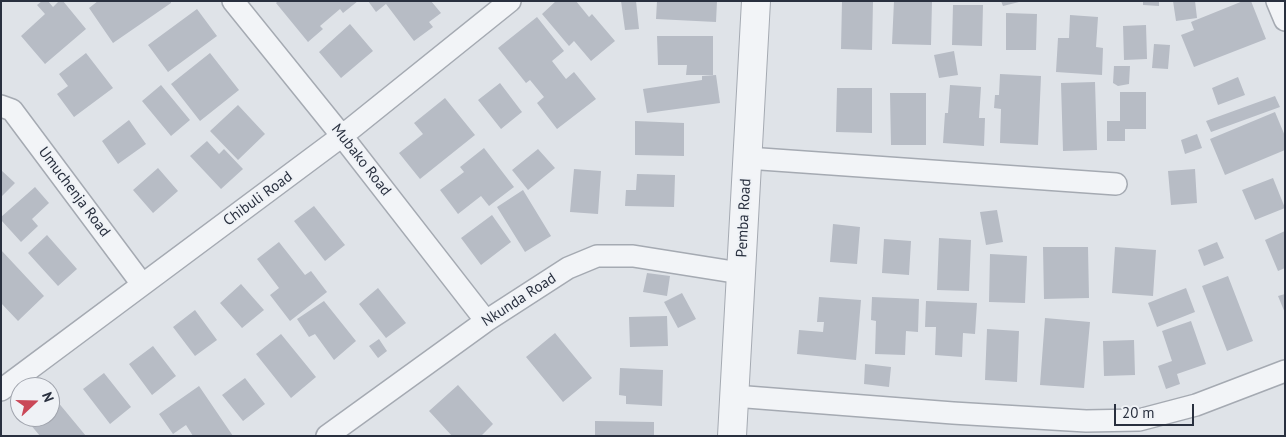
<!DOCTYPE html>
<style>
body{margin:0}
#map{position:relative;width:1286px;height:437px;overflow:hidden;background:#dfe3e8;font-family:"PT Sans",sans-serif}
canvas{display:block}
.frame{position:absolute;inset:0;border:2px solid #29303f;pointer-events:none}
.north{position:absolute;left:10px;top:377px;width:50px;height:50px;box-sizing:border-box;background:#eff2f6;border:1px solid #a0a4ad;border-radius:50%;rotate:69deg;font-size:14px;font-weight:700;line-height:20px;text-align:center;color:#29303f}
.north::after{content:'';display:block;margin:auto;width:18px;height:22px;background:#ca4858;clip-path:polygon(50% 0,100% 100%,50% 72%,0 100%)}
.scale{position:absolute;left:1114px;top:404px;width:80px;height:22px;box-sizing:border-box;border:2px solid #29303f;border-top:0;padding-left:6px;font-size:15px;line-height:18px;white-space:nowrap;color:#29303f;-webkit-text-stroke:4px #eff2f6;paint-order:stroke}
</style>
<div id="map">
<canvas width="1286" height="437"></canvas>
<div class="frame"></div>
<div class="north">N</div>
<div class="scale">20 m</div>
</div>
<script>
const context = document.querySelector('canvas').getContext('2d');
context.lineJoin = 'round';
function fillPath(path, color) {
  context.fillStyle = color;
  context.fill(path, 'evenodd');
}
function toPath(rows) {
  const path = new Path2D();
  for (const r of rows) {
    path.moveTo(r[0], r[1]);
    for (let i = 2; i < r.length; i += 2) path.lineTo(r[i], r[i + 1]);
  }
  return path;
}
function trace(path, color, width, dash) {
  context.strokeStyle = color;
  context.lineWidth = width;
  context.lineCap = dash ? 'butt' : 'round';
  context.setLineDash(dash || []);
  context.stroke(path);
}
function label(font, color, halo, rows, align = 'center') {
  context.font = font + ' "PT Sans",sans-serif';
  context.lineWidth = 4;
  context.setLineDash([]);
  context.textBaseline = 'middle';
  context.strokeStyle = halo;
  context.fillStyle = color;
  for (const [text, x, y, turn = 0] of rows) {
    context.save();
    context.translate(x, y);
    context.rotate((+turn || 0) * Math.PI / 180);
    context.textAlign = isNaN(turn) ? turn : align;
    if (halo) context.strokeText(text, 0, 0);
    context.fillText(text, 0, 0);
    context.restore();
  }
}
fillPath(toPath([
 [42,1,48,1,53,7,59,1,63,1,86,29,45,64,21,36,45,14,37,5],
 [98,1,171,1,171,3,113,43,89,8],
 [278,1,358,1,343,13,340,9,320,26,323,29,308,42,276,3],
 [368,1,431,1,441,13,429,22,433,27,414,41,386,4,376,12],
 [556,1,576,1,589,17,592,14,615,41,591,61,574,41,569,46,542,14],
 [621,1,636,1,639,29,625,30],
 [657,1,717,1,716,22,656,19],
 [842,1,873,1,872,50,841,49],
 [894,1,932,1,931,45,892,44],
 [1001,1,1019,1,1019,2,1003,6],
 [1143,1,1159,1,1159,6,1143,5],
 [1173,1,1195,1,1197,18,1176,21],
 [1243,1,1251,1,1266,39,1194,67,1181,35,1194,30,1191,22],
 [953,5,983,5,982,46,952,45],
 [197,9,217,36,168,72,148,45],
 [1006,13,1037,14,1036,50,1006,50],
 [1070,15,1098,17,1096,47,1103,48,1102,75,1056,72,1058,38,1069,38],
 [537,17,564,51,552,61,566,79,574,72,596,99,557,129,537,103,544,97,530,80,526,83,498,48],
 [350,24,373,51,341,78,319,52],
 [1146,25,1147,59,1124,60,1123,26],
 [657,36,713,36,713,75,686,75,687,65,658,65],
 [1154,44,1170,45,1168,69,1152,68],
 [954,51,958,75,939,78,934,55],
 [86,53,113,88,74,117,57,94,68,86,59,74],
 [210,53,239,90,200,121,171,84],
 [1114,66,1130,66,1129,84,1118,86,1113,83],
 [1000,74,1041,76,1038,145,1000,143,1001,109,994,108,995,95,999,95],
 [716,75,720,103,647,113,643,89,702,80,702,76],
 [1238,77,1245,95,1218,105,1212,88],
 [1095,82,1097,150,1063,151,1061,83],
 [500,83,522,112,501,129,478,100],
 [161,85,190,120,171,136,142,101],
 [950,85,981,87,979,118,985,118,984,146,943,143,945,113,948,113],
 [837,88,872,88,872,133,836,132],
 [1120,92,1146,92,1146,129,1125,129,1125,141,1107,141,1107,121,1120,121],
 [890,93,926,93,926,145,891,145],
 [1275,96,1280,107,1211,132,1206,121],
 [445,98,475,135,420,179,399,153,423,134,414,123],
 [238,105,265,134,238,160,210,131],
 [1275,112,1285,136,1285,150,1225,175,1210,139],
 [129,120,146,144,118,164,102,141],
 [635,121,684,123,684,156,635,155],
 [1197,134,1202,148,1185,154,1181,140],
 [207,141,219,154,224,149,243,169,221,189,190,156],
 [484,148,514,187,489,206,481,196,458,214,440,190,464,172,460,167],
 [538,149,555,168,528,190,512,170],
 [158,168,178,191,153,213,133,190],
 [574,169,601,171,598,214,570,212],
 [1195,169,1197,203,1171,205,1168,171],
 [1,170,15,183,1,197],
 [637,174,675,175,674,207,625,206,626,190,636,190],
 [1273,178,1285,208,1255,220,1242,190],
 [35,187,49,203,32,219,38,226,21,242,1,220,1,217],
 [523,190,551,236,525,252,497,207],
 [314,206,345,245,325,261,294,221],
 [997,210,1003,242,986,245,980,212],
 [492,215,511,242,481,265,461,238],
 [833,224,860,227,857,264,830,262],
 [1285,231,1285,268,1278,271,1265,240],
 [47,235,77,269,58,286,28,253],
 [939,238,971,240,969,291,937,290],
 [884,239,911,241,909,275,882,273],
 [279,242,305,275,311,271,327,292,290,321,270,295,279,288,257,259],
 [1217,242,1224,258,1204,266,1198,250],
 [1043,247,1088,247,1089,298,1044,299],
 [1115,247,1156,250,1153,296,1112,293],
 [1,250,44,296,18,321,1,303],
 [990,254,1027,256,1025,303,989,302],
 [647,273,670,276,667,296,643,292],
 [1228,276,1253,341,1227,351,1202,286],
 [241,284,264,310,242,328,220,303],
 [378,288,406,323,386,338,359,304],
 [1186,288,1195,312,1157,327,1148,303],
 [682,293,696,319,678,328,664,302],
 [1285,294,1285,313,1278,296],
 [819,297,861,300,856,360,797,354,799,330,823,332,824,322,817,322],
 [872,297,919,299,918,332,906,331,905,355,875,354,876,321,871,320],
 [324,301,356,341,334,360,315,334,309,337,297,319],
 [926,301,977,303,975,334,963,333,962,357,935,355,936,327,925,327],
 [195,310,217,340,195,356,173,327],
 [667,316,668,346,630,347,629,317],
 [1045,318,1090,322,1084,388,1040,385],
 [1191,321,1206,364,1177,374,1180,384,1166,389,1158,366,1172,361,1162,331],
 [987,329,1019,331,1017,382,985,380],
 [555,333,592,378,563,402,526,357],
 [281,334,316,377,291,398,256,354],
 [379,339,387,351,378,358,369,346],
 [1134,340,1135,375,1104,376,1103,341],
 [153,346,176,376,152,395,129,364],
 [865,364,891,367,889,387,864,384],
 [620,368,663,370,662,406,626,404,626,396,619,395],
 [104,373,131,407,110,424,83,389],
 [245,378,265,404,243,421,222,395],
 [458,385,493,424,481,436,452,436,429,411],
 [199,386,233,436,193,436,186,425,173,434,159,414],
 [57,401,86,436,40,436,30,424,39,417,50,417,50,407],
 [595,421,654,422,654,436,595,436]
]), '#b7bcc5');
const minor = toPath([
 [233,1,342,136,486,321],
 [1277,1,1285,20],
 [1,106,12,110,142,284],
 [747,158,1116,184],
 [1,390,342,136,510,1],
 [734,396,953,413,1086,421,1139,420,1196,405,1285,371],
 [327,436,486,321,568,268,597,256,633,256,740,273]
]);
const tertiary = toPath([
 [732,436,756,1]
]);
trace(minor, '#a5aab2', 24);
trace(tertiary, '#a5aab2', 30);
trace(minor, '#f2f4f7', 21);
trace(tertiary, '#f2f4f7', 28);
label('15px', '#29303f', '#eff2f6', [
 ["Mubako Road",361,160,52],
 ["Umuchenja Road",74,192,53],
 ["Chibuli Road",258,199,-36],
 ["Pemba Road",744,218,-87],
 ["Nkunda Road",519,300,-33]
]);
</script>
